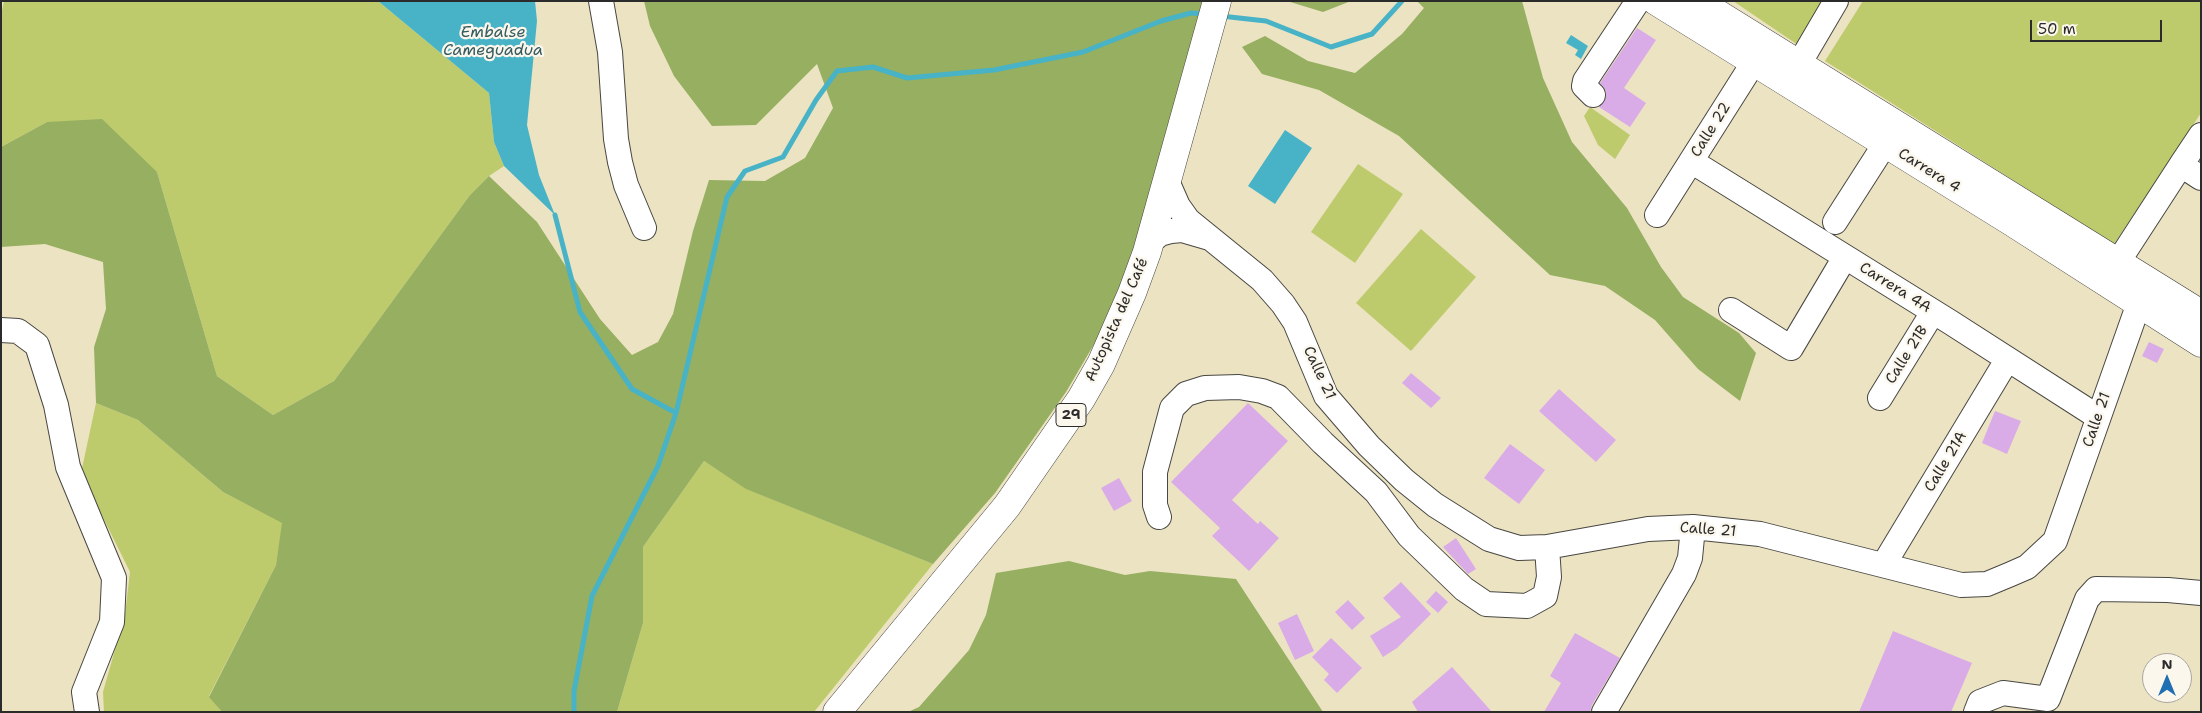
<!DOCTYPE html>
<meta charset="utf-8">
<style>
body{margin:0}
#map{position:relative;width:2202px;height:713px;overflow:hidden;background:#ece3c3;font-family:"Shantell Sans",sans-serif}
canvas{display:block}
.frame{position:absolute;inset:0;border:2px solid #2b2b2b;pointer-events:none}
.north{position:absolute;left:2142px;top:653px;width:50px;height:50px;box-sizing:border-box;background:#fbf7ec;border:1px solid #a8a59f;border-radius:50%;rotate:0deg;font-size:14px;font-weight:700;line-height:20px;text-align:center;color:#2b2b2b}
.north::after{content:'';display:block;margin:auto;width:18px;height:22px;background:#1f6fb2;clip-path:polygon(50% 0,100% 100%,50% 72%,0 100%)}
.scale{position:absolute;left:2030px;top:20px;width:132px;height:22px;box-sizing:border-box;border:2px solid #2b2b2b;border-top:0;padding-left:6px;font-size:15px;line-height:18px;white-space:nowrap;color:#2b2b2b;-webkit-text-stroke:4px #fbf7ec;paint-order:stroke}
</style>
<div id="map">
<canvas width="2202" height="713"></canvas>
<div class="frame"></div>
<div class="north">N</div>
<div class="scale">50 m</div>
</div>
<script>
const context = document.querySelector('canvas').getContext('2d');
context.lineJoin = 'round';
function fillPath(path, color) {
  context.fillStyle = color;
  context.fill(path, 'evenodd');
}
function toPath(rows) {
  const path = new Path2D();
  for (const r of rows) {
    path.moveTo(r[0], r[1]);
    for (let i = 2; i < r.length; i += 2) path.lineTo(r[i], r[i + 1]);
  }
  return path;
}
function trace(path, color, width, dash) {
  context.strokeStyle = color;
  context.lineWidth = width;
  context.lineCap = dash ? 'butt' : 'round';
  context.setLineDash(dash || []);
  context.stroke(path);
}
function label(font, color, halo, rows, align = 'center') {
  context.font = font + ' "Shantell Sans",sans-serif';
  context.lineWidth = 4.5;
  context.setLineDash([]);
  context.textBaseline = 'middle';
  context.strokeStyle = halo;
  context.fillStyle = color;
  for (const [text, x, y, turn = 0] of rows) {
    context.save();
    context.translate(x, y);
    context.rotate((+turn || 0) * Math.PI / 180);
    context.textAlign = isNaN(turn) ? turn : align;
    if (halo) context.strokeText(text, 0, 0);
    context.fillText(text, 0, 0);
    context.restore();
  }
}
fillPath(toPath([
 [4,1,378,1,489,93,494,142,504,166,489,176,470,195,334,381,273,415,217,376,157,172,47,122,1,147,1,15],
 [1733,1,1826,1,1798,45],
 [1863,1,2201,1,2201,113,2114,244,1825,61],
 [1590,107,1630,135,1615,159,1598,145,1584,116],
 [1358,164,1403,194,1355,263,1311,232],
 [1421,229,1476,277,1411,351,1356,303],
 [96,403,138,420,223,492,283,523,276,565,209,696,222,712,104,712,103,692,125,614,130,572,81,473],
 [704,461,747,489,933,564,814,712,617,712,643,623,643,547]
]), '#bdcb6d');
fillPath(toPath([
 [644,1,1203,1,1165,136,1144,222,1110,317,1066,392,995,493,933,564,746,489,704,461,643,547,643,623,617,712,222,712,209,697,276,565,282,523,223,492,138,420,96,403,94,347,106,309,103,262,45,244,1,247,1,147,47,122,102,119,157,172,217,376,273,415,334,381,470,195,489,176,537,222,600,319,632,355,658,342,673,314,693,231,709,180,765,181,805,158,833,108,817,64,756,125,712,126,674,76,650,26],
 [1287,1,1351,1,1323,12],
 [1417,1,1522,1,1543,78,1572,142,1627,208,1661,267,1683,297,1739,333,1756,353,1740,401,1698,369,1655,320,1605,286,1550,275,1399,136,1319,90,1262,74,1242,47,1265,36,1308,61,1355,73,1402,34,1424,8],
 [1069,561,1125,575,1150,571,1236,579,1323,712,908,712,919,707,969,650,986,615,996,573]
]), '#96af60');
fillPath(toPath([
 [378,1,535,1,537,21,527,125,539,175,555,215,504,166,494,142,489,93],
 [1571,35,1588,46,1581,59,1575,55,1578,50,1566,43],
 [1285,130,1312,148,1275,204,1248,186]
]), '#48b3c6');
trace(toPath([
 [1221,16,1266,21,1331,47,1372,34,1402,1],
 [555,215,580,312,632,389,676,413],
 [574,712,574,691,592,596,658,466,676,413,727,197,745,171,783,157,816,100,837,71,873,67,907,78,994,70,1083,52,1161,21,1191,13,1205,14]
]), '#48b3c6', 5);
fillPath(toPath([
 [1637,28,1656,40,1624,88,1646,103,1630,127,1599,107,1606,98,1606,91,1600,83],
 [2149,342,2164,349,2157,363,2142,356],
 [1411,373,1441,398,1431,408,1402,383],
 [1559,389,1616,440,1596,462,1539,411],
 [1248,403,1288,441,1232,500,1258,524,1260,521,1279,538,1249,571,1212,536,1220,528,1171,482],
 [1995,411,2021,421,2007,454,1982,443],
 [1510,444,1545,470,1519,504,1484,478],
 [1119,478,1132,501,1114,511,1101,488],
 [1456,538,1476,569,1468,574,1443,547],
 [1401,582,1431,614,1397,648,1383,657,1370,636,1401,617,1383,598],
 [1436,591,1448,602,1438,613,1426,602],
 [1348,600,1365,618,1352,630,1335,612],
 [1297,614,1314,651,1295,660,1278,623],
 [1893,631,1972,663,1951,712,1859,712],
 [1575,633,1620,658,1592,705,1590,712,1544,712,1561,683,1550,676],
 [1331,638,1362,668,1337,693,1324,680,1329,674,1312,657],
 [1452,667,1492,712,1418,712,1412,702]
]), '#daace7');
const minor = toPath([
 [601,1,610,52,616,139,620,162,626,185,644,228],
 [1799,64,1836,1],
 [1593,95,1584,86,1585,81,1638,1],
 [1691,161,1950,322,2098,417],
 [2181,165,2201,135],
 [1167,181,1178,206,1188,220,1262,280,1283,304,1295,322,1326,396,1369,446,1404,480,1435,505,1489,539,1519,548,1547,547,1648,529,1693,527,1760,534,1961,585,1987,584,2011,574,2027,567,2055,541,2145,286],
 [1657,215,1764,46],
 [1835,222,1885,144],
 [1149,243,1160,234,1171,231,1182,230,1206,237],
 [2118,262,2181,165,2201,178],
 [1731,310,1791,348,1845,257],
 [1,330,18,331,37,345,56,405,68,467,114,578,112,622,84,692,87,712],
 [1880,398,1933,312],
 [1159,517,1155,505,1155,472,1172,408,1186,394,1205,388,1239,387,1262,391,1278,397,1323,443,1376,492,1409,536,1464,589,1486,604,1527,606,1545,596,1549,577,1547,547],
 [1884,564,2007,360],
 [1604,712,1684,574,1690,558,1693,527],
 [1976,712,1980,702,2003,693,2048,699,2087,599,2096,589,2168,590,2201,593]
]);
const major = toPath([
 [1656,1,2012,222,2201,343],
 [1697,1,2201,314]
]);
const highway = toPath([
 [837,712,1007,506,1081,399,1101,364,1132,293,1147,252,1217,1]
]);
trace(minor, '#484742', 26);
trace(major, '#484742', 29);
trace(highway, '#484742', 29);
trace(minor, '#fff', 24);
trace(major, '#fff', 28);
trace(highway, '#fff', 28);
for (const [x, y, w] of [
 [1071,415,30]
]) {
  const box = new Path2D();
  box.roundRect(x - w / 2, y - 11.5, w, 23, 4);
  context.fillStyle = '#fbf7ec';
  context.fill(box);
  trace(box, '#2b2b2b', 1);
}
label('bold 14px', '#2b2b2b', null, [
 ["29",1071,415]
]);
label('15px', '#2b2b2b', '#fbf7ec', [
 ["Calle 22",1711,130,-58],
 ["Carrera 4",1929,171,32],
 ["Carrera 4A",1895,288,32],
 ["Autopista del Café",1117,320,-66],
 ["Calle 21B",1907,355,-58],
 ["Calle 21",1319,373,65],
 ["Calle 21",2097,420,-71],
 ["Calle 21A",1946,462,-59],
 ["Calle 21",1708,530,4]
]);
label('italic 16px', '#355b61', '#fbf7ec', [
 ["Embalse",493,33],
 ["Cameguadua",493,51]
]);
</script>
